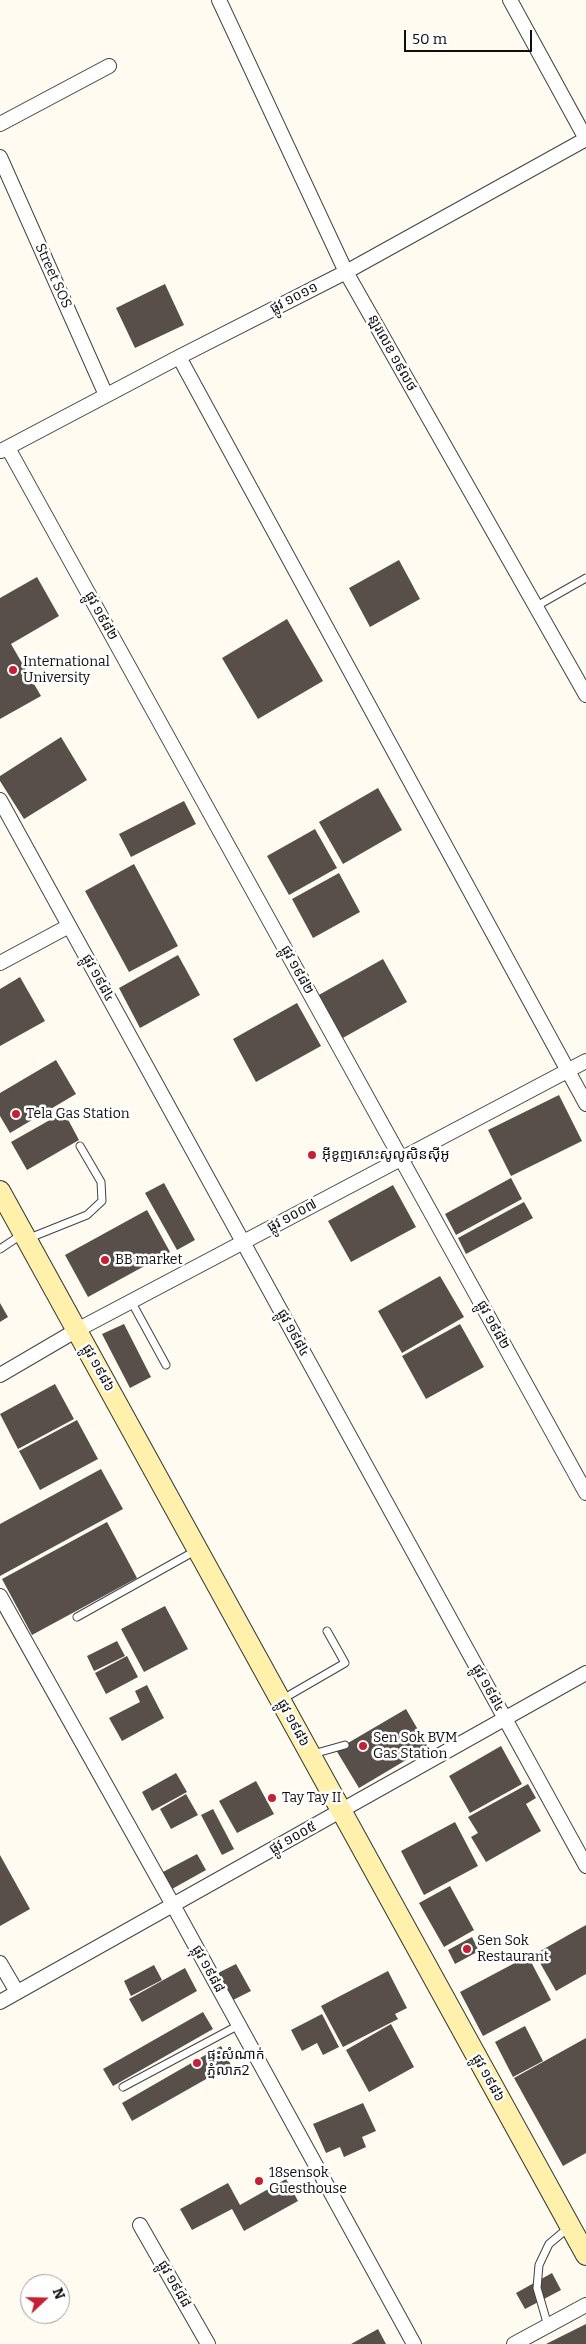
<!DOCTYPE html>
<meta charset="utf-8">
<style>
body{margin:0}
#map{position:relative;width:586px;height:2344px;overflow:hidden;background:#fffbf1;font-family:Bitter,serif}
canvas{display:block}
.north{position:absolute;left:20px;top:2274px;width:50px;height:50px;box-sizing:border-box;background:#fff;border:1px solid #9f9f9f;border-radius:50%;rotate:69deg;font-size:14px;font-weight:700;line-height:20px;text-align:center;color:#0f0f0f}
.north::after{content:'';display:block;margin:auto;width:18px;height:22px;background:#c62034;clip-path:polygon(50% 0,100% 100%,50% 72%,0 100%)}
.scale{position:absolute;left:404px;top:30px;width:128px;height:22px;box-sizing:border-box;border:2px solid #0f0f0f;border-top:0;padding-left:6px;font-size:15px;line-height:18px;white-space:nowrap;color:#0f0f0f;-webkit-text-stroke:4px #fff;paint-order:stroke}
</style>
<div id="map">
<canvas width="586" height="2344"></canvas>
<div class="north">N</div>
<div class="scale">50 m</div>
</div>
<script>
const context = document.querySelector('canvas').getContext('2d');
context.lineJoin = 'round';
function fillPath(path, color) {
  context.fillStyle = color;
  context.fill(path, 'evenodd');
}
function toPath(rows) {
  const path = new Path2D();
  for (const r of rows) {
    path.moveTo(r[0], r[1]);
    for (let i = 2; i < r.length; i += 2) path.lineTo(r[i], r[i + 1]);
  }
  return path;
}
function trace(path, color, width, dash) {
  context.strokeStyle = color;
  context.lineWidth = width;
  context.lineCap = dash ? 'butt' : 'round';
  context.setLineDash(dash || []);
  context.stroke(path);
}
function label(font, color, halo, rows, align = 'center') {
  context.font = font + ' Bitter,"Noto Sans Khmer",serif';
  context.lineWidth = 5;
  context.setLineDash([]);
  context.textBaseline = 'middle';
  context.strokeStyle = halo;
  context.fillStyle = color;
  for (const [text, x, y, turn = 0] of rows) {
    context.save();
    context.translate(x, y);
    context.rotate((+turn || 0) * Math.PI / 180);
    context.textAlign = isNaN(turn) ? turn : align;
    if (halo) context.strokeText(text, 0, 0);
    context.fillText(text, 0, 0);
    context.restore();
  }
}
fillPath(toPath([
 [165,284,184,325,135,348,116,308],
 [399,560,420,599,370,627,349,588],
 [37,577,59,616,11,644,41,696,0,719,0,598],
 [287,619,323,681,258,719,222,658],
 [61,737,87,780,24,819,0,781,0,776],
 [378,788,402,830,343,864,319,822],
 [184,801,196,824,131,857,119,834],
 [315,829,337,868,289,895,267,856],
 [134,864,178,946,129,972,85,891],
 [339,873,360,912,313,938,292,899],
 [178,955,200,995,140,1028,119,988],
 [383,959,407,1002,341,1039,317,996],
 [20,977,45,1021,0,1046,0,989],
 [297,1003,321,1046,256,1082,233,1039],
 [56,1060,76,1094,10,1133,0,1116,0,1093],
 [559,1095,582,1141,511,1176,488,1130],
 [64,1112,79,1140,27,1170,11,1142],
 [511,1178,522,1199,456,1235,445,1214],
 [164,1183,195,1240,177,1250,145,1193],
 [393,1185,416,1227,351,1262,328,1221],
 [524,1202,533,1218,466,1254,458,1238],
 [147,1210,170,1252,88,1297,65,1255],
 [440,1276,464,1317,402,1353,378,1311],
 [0,1303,8,1317,0,1322],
 [124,1324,151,1377,130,1388,102,1334],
 [460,1324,484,1367,426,1399,402,1356],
 [55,1384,74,1419,18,1449,0,1414],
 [77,1420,98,1459,40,1490,19,1451],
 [101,1469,123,1509,0,1576,0,1524],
 [107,1522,137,1578,32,1635,2,1579],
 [165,1606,188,1649,144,1672,121,1629],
 [117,1641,125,1656,94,1671,87,1656],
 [127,1656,138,1677,106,1694,95,1673],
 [147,1685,164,1718,122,1741,109,1718,140,1702,135,1691],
 [406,1709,428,1747,359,1788,336,1750],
 [501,1746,522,1784,470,1813,449,1776],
 [176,1773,187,1792,152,1811,142,1792],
 [256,1781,274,1814,237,1833,219,1801],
 [528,1784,536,1798,526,1804,541,1831,486,1862,471,1837,478,1833,468,1817],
 [186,1794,198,1815,171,1829,160,1809],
 [213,1809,234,1849,222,1855,201,1815],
 [455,1822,478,1866,424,1895,401,1851],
 [197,1854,206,1870,172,1889,163,1872],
 [0,1855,30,1909,0,1926],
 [450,1886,474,1930,444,1947,419,1903],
 [586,1925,586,1974,556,1991,535,1954],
 [472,1937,479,1951,455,1964,448,1950],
 [528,1956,551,2000,483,2036,460,1992],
 [236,1964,251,1991,233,2000,218,1973],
 [154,1965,162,1980,131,1996,124,1981],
 [185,1968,197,1991,142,2022,129,1999],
 [388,1971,407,2008,395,2014,398,2019,343,2047,321,2006],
 [203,2012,213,2029,113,2086,103,2069],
 [322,2014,339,2047,323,2055,317,2043,302,2051,291,2030],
 [391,2024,414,2067,369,2092,346,2050],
 [525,2026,543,2061,513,2077,495,2042],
 [586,2038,586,2153,563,2166,514,2078],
 [221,2046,231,2065,132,2121,122,2103],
 [363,2103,376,2131,362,2137,366,2147,344,2157,340,2147,326,2153,313,2124],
 [286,2179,298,2201,244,2231,232,2209,192,2230,180,2209,228,2183,240,2205],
 [552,2273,561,2290,525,2309,516,2293],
 [586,2324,586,2344,546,2344],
 [378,2329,386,2344,351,2344]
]), '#584f4b');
const lane = toPath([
 [535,607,586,578],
 [27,1239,87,1215,102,1201,101,1182,80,1146],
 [0,1249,21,1235],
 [131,1301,166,1365],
 [77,1617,195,1551],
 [281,1700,345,1663,327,1631],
 [313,1754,345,1745],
 [123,2087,239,2025],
 [548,2326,537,2288,539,2265,549,2244,568,2228]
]);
const street = toPath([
 [219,0,346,272,586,695],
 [0,124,109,66],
 [0,157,106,395],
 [179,357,586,1104],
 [8,448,586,1493],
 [1,451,179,357,346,272,586,139,510,0],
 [0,800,586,1866],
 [0,963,69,926],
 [0,1375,77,1330,586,1061],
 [0,1596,173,1905,414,2344],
 [0,1963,17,1992],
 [0,2002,586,1673],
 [140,2225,208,2344],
 [514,2344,586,2305]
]);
const secondary = toPath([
 [0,1191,586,2255]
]);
trace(lane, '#424242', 9);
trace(street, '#424242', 16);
trace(secondary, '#313131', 22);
trace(lane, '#fff', 7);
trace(street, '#fff', 14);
trace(secondary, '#fff0ac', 20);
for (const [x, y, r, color] of [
 [13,670,5,"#c62034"],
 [16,1114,5,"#c62034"],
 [312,1155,5,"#c62034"],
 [105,1260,5,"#c62034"],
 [363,1746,5,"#c62034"],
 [272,1798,5,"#c62034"],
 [467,1949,5,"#c62034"],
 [197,2063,5,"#c62034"],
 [259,2181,5,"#c62034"]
]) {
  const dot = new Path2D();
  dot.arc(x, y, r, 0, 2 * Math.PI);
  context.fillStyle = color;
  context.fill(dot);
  trace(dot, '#fff', 2);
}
label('14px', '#0f0f0f', '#fff', [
 ["Street SOS",53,276,66],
 ["ផ្លូវ ១០១១",294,298,-27],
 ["ន្ឡរលេខ ១៩លថ",392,353,61],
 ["ផ្លូវ ១៩៨២",101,616,61],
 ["ផ្លូវ ១៩៨២",297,970,61],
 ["ផ្លូវ ១៩៨៤",98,978,61],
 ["ផ្លូវ ១០០៧",292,1216,-28],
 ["ផ្លូវ ១៩៨២",493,1325,61],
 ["ផ្លូវ ១៩៨៤",293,1333,61],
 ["ផ្លូវ ១៩៨៦",98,1368,61],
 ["ផ្លូវ ១៩៨៤",488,1688,61],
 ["ផ្លូវ ១៩៨៦",293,1723,61],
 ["ផ្លូវ ១០០៥",293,1838,-29],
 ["ផ្លុវ ១៩៨៨",208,1969,61],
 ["ផ្លូវ ១៩៨៦",488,2078,61],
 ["ផ្លូវ ១៩៨៨",174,2284,60]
]);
label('14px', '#0f0f0f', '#fff', [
 ["International",23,662],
 ["University",23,678],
 ["Tela Gas Station",26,1114],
 ["អ៊ីខូញសោះសូលូសិនស៊ីអូ",322,1155],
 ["BB market",115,1260],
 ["Sen Sok BVM",373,1738],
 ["Gas Station",373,1754],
 ["Tay Tay II",282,1798],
 ["Sen Sok",477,1941],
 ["Restaurant",477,1957],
 ["ផ្ទះសំណាក់",207,2055],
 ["ភ្នំលាភ2",207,2071],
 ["18sensok",269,2173],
 ["Guesthouse",269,2189]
], 'left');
</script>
